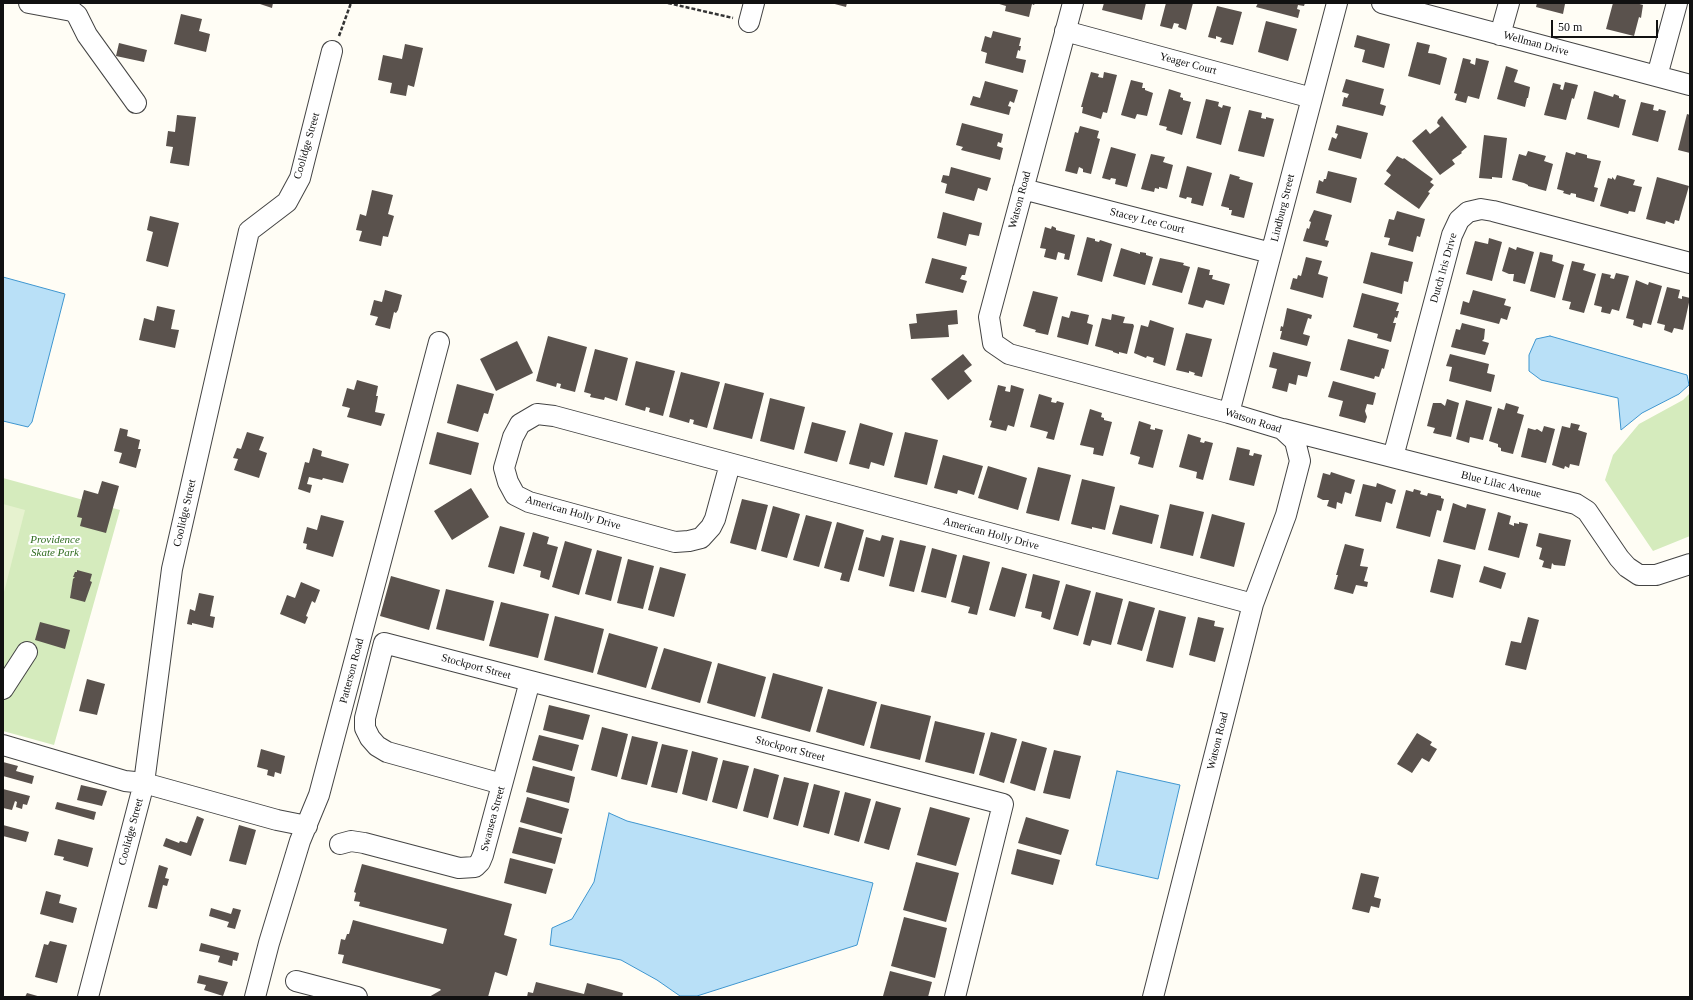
<!DOCTYPE html>
<style>
body{margin:0}
#map{position:relative;width:1693px;height:1000px;overflow:hidden;background:#fffdf5;font-family:"Times New Roman",serif}
canvas{display:block}
.frame{position:absolute;inset:0;border:4px solid #111;pointer-events:none}
.scale{position:absolute;left:1551px;top:20px;width:107px;height:18px;box-sizing:border-box;border:2px solid #111;border-top:0;padding-left:5px;font-size:12px;line-height:14px;white-space:nowrap;color:#111;-webkit-text-stroke:3px #fff;paint-order:stroke}
</style>
<div id="map">
<canvas width="1693" height="1000"></canvas>
<div class="frame"></div>
<div class="scale">50 m</div>
</div>
<script>
const context = document.querySelector('canvas').getContext('2d');
context.lineJoin = 'round';
function fillPath(path, color) {
  context.fillStyle = color;
  context.fill(path, 'evenodd');
}
function toPath(rows) {
  const path = new Path2D();
  for (const r of rows) {
    path.moveTo(r[0], r[1]);
    for (let i = 2; i < r.length; i += 2) path.lineTo(r[i], r[i + 1]);
  }
  return path;
}
function trace(path, color, width, dash) {
  context.strokeStyle = color;
  context.lineWidth = width;
  context.lineCap = dash ? 'butt' : 'round';
  context.setLineDash(dash || []);
  context.stroke(path);
}
function label(font, color, halo, rows, align = 'center') {
  context.font = font + ' "Times New Roman",serif';
  context.lineWidth = 4;
  context.setLineDash([]);
  context.textBaseline = 'middle';
  context.strokeStyle = halo;
  context.fillStyle = color;
  for (const [text, x, y, turn = 0] of rows) {
    context.save();
    context.translate(x, y);
    context.rotate((+turn || 0) * Math.PI / 180);
    context.textAlign = isNaN(turn) ? turn : align;
    if (halo) context.strokeText(text, 0, 0);
    context.fillText(text, 0, 0);
    context.restore();
  }
}
fillPath(toPath([
 [1690,393,1690,536,1653,551,1605,480,1613,455,1639,424,1683,400],
 [3,478,120,510,54,745,3,731]
]), '#d5ebbd');
fillPath(toPath([
 [3,504,25,510,3,596]
]), '#e6f2cf');
const water = toPath([
 [3,277,65,294,32,422,28,427,3,421,3,277],
 [1550,336,1687,375,1689,385,1679,394,1642,413,1621,430,1618,398,1541,380,1529,371,1529,355,1536,339,1550,336],
 [1117,771,1180,785,1158,879,1096,865,1117,771],
 [609,813,627,821,873,883,857,945,697,996,680,996,657,980,621,960,550,945,552,928,572,919,594,882,609,813]
]);
fillPath(water, '#b9e0f7');
trace(water, '#3f96cf', 1);
fillPath(toPath([
 [257,3,273,3,272,8],
 [831,3,847,3,846,7],
 [996,3,1035,3,1034,5,1032,4,1029,17,1005,11,1006,6],
 [1104,3,1146,3,1142,20,1102,10],
 [1166,3,1193,3,1186,30,1178,27,1179,24,1174,23,1172,29,1160,26],
 [1258,3,1305,3,1304,6,1298,5,1297,9,1300,10,1298,18,1256,7],
 [1537,3,1562,3,1565,4,1563,14,1536,7],
 [1613,3,1636,3,1643,5,1641,18,1639,17,1634,36,1606,29],
 [1217,6,1242,12,1233,45,1220,42,1222,38,1216,36,1216,39,1208,37],
 [181,14,202,19,199,31,210,34,206,52,174,44],
 [1266,21,1297,29,1288,61,1258,52],
 [993,31,1021,38,1019,46,1021,46,1020,51,1018,50,1016,58,1026,60,1023,73,985,63,987,53,981,51,985,36,991,38],
 [1357,35,1390,44,1384,68,1362,62,1365,50,1354,47],
 [1417,42,1430,45,1428,53,1435,54,1447,58,1440,85,1408,76],
 [119,43,147,50,144,62,116,56],
 [405,44,423,48,414,87,408,85,406,96,390,93,392,83,378,80,383,55,402,59],
 [1463,58,1471,60,1470,63,1475,65,1476,58,1489,61,1479,99,1468,96,1466,103,1455,100,1457,94,1454,93],
 [1506,66,1518,70,1514,82,1530,87,1528,98,1527,98,1525,107,1497,99],
 [1091,72,1099,74,1098,77,1103,78,1104,72,1117,75,1107,113,1103,112,1101,119,1082,113,1083,107,1081,107],
 [1346,79,1384,89,1380,104,1386,106,1383,116,1342,106,1344,97,1347,98,1349,94,1342,92],
 [1131,80,1143,83,1142,88,1145,88,1145,90,1153,93,1147,116,1137,114,1135,119,1121,115],
 [985,81,1018,90,1014,103,1010,101,1008,106,1011,107,1009,115,970,105,973,96,980,98],
 [1565,82,1578,85,1574,99,1572,98,1566,120,1544,115,1553,83,1561,85,1560,89,1563,90],
 [1169,89,1181,93,1180,97,1183,98,1183,100,1191,102,1182,135,1166,130,1167,127,1159,125],
 [1594,91,1613,97,1614,94,1619,96,1619,98,1626,100,1619,128,1587,119],
 [1206,99,1219,102,1218,106,1222,108,1223,105,1231,107,1221,145,1196,138],
 [1641,102,1654,105,1653,110,1658,111,1659,109,1666,111,1658,142,1632,135],
 [1249,110,1262,113,1261,118,1266,119,1266,117,1274,119,1264,157,1238,151],
 [1687,114,1690,115,1690,153,1678,150],
 [177,115,196,117,189,166,170,163,173,147,166,146,168,131,175,132],
 [1442,116,1467,147,1461,152,1462,153,1452,160,1455,164,1440,175,1412,141,1426,129,1430,134,1440,126,1437,123,1438,120],
 [962,123,1003,134,1001,143,998,142,997,146,1003,148,1000,160,961,150,963,147,956,145],
 [1337,125,1368,133,1361,159,1328,150,1332,137,1336,139,1338,134,1335,133],
 [1080,126,1099,131,1097,138,1100,139,1091,174,1083,172,1083,169,1079,167,1077,174,1065,171,1075,132,1078,133],
 [1484,135,1507,138,1502,178,1492,177,1492,179,1479,178],
 [1111,147,1136,154,1127,187,1115,184,1116,179,1111,178,1110,180,1102,178],
 [1528,151,1546,156,1544,161,1553,164,1546,191,1528,186,1528,185,1524,183,1512,180,1519,154,1526,156],
 [1566,152,1575,155,1576,152,1587,155,1587,158,1601,161,1594,187,1598,188,1594,202,1576,197,1576,194,1571,193,1570,195,1563,193,1564,191,1557,189],
 [1151,154,1165,157,1163,162,1173,165,1167,189,1159,187,1159,189,1155,188,1154,192,1141,189],
 [1397,156,1403,159,1404,158,1433,179,1430,182,1434,185,1428,192,1430,193,1419,209,1384,184,1391,175,1386,171],
 [1187,166,1212,173,1203,206,1191,203,1192,198,1187,197,1186,199,1179,197],
 [951,167,991,178,987,191,978,188,974,201,945,193,947,184,941,182,943,175,949,176],
 [1328,171,1357,178,1351,203,1316,193,1319,180,1323,182,1324,179,1326,179],
 [1230,174,1240,177,1239,179,1253,183,1244,218,1231,215,1232,210,1229,210,1229,208,1221,206],
 [1617,175,1635,180,1633,185,1642,187,1635,212,1629,211,1628,214,1600,206,1608,178,1612,179,1612,177,1615,180],
 [1657,177,1689,186,1679,221,1675,220,1674,224,1666,221,1665,224,1646,219],
 [372,190,393,195,388,214,394,216,388,237,383,236,381,246,359,241,362,231,356,230,360,214,366,216],
 [1314,210,1332,215,1325,240,1329,241,1327,247,1303,241,1307,228,1309,229,1311,222,1309,221],
 [1397,211,1425,219,1420,237,1417,236,1413,252,1388,245,1390,238,1384,237,1389,219,1394,220],
 [943,212,982,223,979,236,969,234,966,246,937,238],
 [150,216,179,223,168,267,146,261,153,232,147,230],
 [1052,226,1056,228,1056,230,1075,235,1069,260,1064,259,1065,254,1058,252,1056,260,1044,257,1046,249,1040,248,1045,227,1051,229],
 [1087,237,1095,239,1095,241,1099,242,1100,240,1112,244,1102,282,1077,275],
 [1489,238,1502,242,1492,281,1466,274,1475,241,1488,244],
 [1509,247,1516,250,1517,247,1534,252,1525,284,1513,281,1514,274,1509,274,1502,271],
 [1121,248,1140,254,1140,252,1146,253,1146,255,1153,257,1145,285,1113,276],
 [1371,252,1413,262,1408,282,1404,281,1402,294,1363,283],
 [1540,252,1553,255,1552,261,1564,265,1555,298,1530,291],
 [1306,257,1322,261,1318,274,1328,277,1323,298,1290,289,1293,278,1297,279,1298,275,1301,276],
 [932,258,967,267,965,275,962,275,960,279,967,281,963,293,925,283],
 [1160,258,1184,263,1183,265,1190,267,1182,293,1152,285],
 [1572,261,1585,264,1583,270,1596,274,1584,313,1569,309,1571,302,1562,300],
 [1198,267,1210,270,1209,275,1213,275,1212,279,1230,284,1224,305,1206,300,1203,308,1188,304],
 [1602,273,1611,275,1610,278,1614,279,1616,273,1629,276,1619,311,1612,309,1610,314,1601,312,1602,307,1594,305],
 [1636,280,1648,285,1649,282,1662,286,1651,325,1643,323,1642,328,1633,325,1634,320,1626,318],
 [1667,287,1680,290,1678,298,1682,299,1682,296,1690,298,1683,330,1674,328,1672,333,1664,330,1665,325,1657,323],
 [385,290,402,295,398,310,396,313,394,312,390,329,375,325,378,317,370,315,374,300,382,302],
 [1473,290,1506,299,1504,305,1511,307,1507,320,1501,318,1499,324,1460,314,1463,301,1469,303],
 [1033,291,1058,297,1048,335,1035,332,1036,330,1023,326],
 [1362,293,1399,303,1396,311,1399,311,1397,318,1395,317,1393,323,1396,323,1391,342,1377,338,1378,334,1353,327],
 [157,306,175,310,171,329,179,330,175,348,139,340,144,318,154,321],
 [1287,308,1312,315,1311,319,1308,318,1303,334,1310,336,1307,346,1280,339,1282,331,1280,331,1281,326,1283,327],
 [957,310,958,324,948,325,949,337,911,339,909,324,917,323,916,314],
 [1071,311,1089,315,1087,323,1093,325,1088,345,1057,337,1062,316,1069,318],
 [1112,314,1125,317,1123,323,1133,324,1134,326,1127,354,1119,352,1119,354,1113,352,1113,351,1095,346,1102,318,1111,320],
 [1150,320,1174,328,1165,366,1153,362,1154,358,1147,356,1146,358,1134,353,1141,325,1148,327],
 [1462,323,1485,329,1484,339,1482,341,1489,343,1485,355,1451,347,1456,329,1460,330],
 [1186,333,1212,339,1202,377,1194,375,1195,373,1189,371,1189,373,1176,370],
 [548,336,587,347,575,392,560,388,561,384,557,383,556,387,536,381],
 [1348,339,1389,350,1384,369,1382,368,1379,377,1375,376,1374,379,1340,370],
 [517,341,533,373,496,391,480,359],
 [595,349,628,358,617,401,605,397,604,400,590,397,591,394,584,392],
 [1273,352,1311,362,1307,377,1298,375,1296,385,1289,383,1287,392,1272,388,1277,369,1269,367],
 [963,354,972,365,964,371,972,381,948,400,931,379],
 [1450,354,1489,364,1487,373,1495,375,1491,392,1449,381,1452,367,1446,366],
 [636,361,675,371,663,416,649,412,650,408,646,407,645,411,625,405],
 [681,372,720,382,707,428,693,424,694,420,690,419,689,423,669,417],
 [357,380,378,386,376,396,378,396,375,412,385,414,381,426,347,417,350,408,342,406,347,388,354,390],
 [1333,381,1376,393,1373,405,1367,404,1365,411,1367,417,1365,423,1339,416,1343,401,1328,397],
 [725,383,764,393,752,439,713,429],
 [457,384,494,394,488,414,484,413,478,432,447,423],
 [998,385,1006,387,1005,391,1010,392,1011,385,1024,389,1014,427,1008,425,1006,431,990,427,992,421,989,420],
 [1039,394,1052,398,1051,402,1056,403,1057,401,1064,403,1054,440,1046,438,1048,432,1030,427],
 [770,398,805,407,794,450,760,441],
 [1447,399,1459,403,1451,437,1433,433,1435,428,1427,426,1433,403,1441,403,1445,406],
 [1466,400,1492,407,1483,440,1470,437,1469,443,1456,439],
 [1506,403,1519,407,1517,413,1524,415,1513,454,1501,451,1501,448,1498,447,1498,444,1489,441,1498,408,1504,410],
 [1090,409,1102,413,1101,417,1104,418,1104,420,1112,422,1103,456,1093,454,1094,448,1080,445],
 [1139,421,1151,425,1150,429,1155,430,1155,428,1163,430,1153,468,1138,464,1140,457,1130,454],
 [812,422,846,431,837,462,804,453],
 [860,423,893,433,884,466,871,462,869,469,849,464],
 [1571,423,1580,425,1578,430,1587,433,1579,466,1570,464,1569,468,1565,466,1564,469,1552,465,1562,426,1570,428],
 [1544,426,1555,429,1546,463,1521,457,1528,428,1535,430,1537,429,1542,432],
 [120,428,128,430,127,436,140,440,138,449,141,449,136,468,119,463,122,453,114,451],
 [247,432,264,437,259,450,267,453,259,478,234,470,238,459,233,458,237,448,241,449],
 [437,432,479,443,471,475,429,464],
 [905,432,938,440,927,485,894,477],
 [1188,434,1201,438,1200,442,1204,443,1205,441,1213,443,1203,480,1196,478,1197,472,1179,467],
 [1237,447,1250,450,1249,455,1253,456,1254,453,1262,455,1254,486,1229,480],
 [313,448,322,451,321,456,349,464,343,483,323,478,322,480,309,477,307,484,312,485,310,493,298,489,305,462,309,463],
 [943,455,983,466,974,495,958,490,957,494,934,488],
 [988,466,1027,478,1018,510,978,498],
 [1038,467,1071,475,1059,521,1026,513],
 [1331,472,1355,480,1351,494,1345,492,1342,504,1337,502,1336,509,1327,506,1329,500,1323,500,1317,497,1323,473,1330,475],
 [1082,479,1115,487,1105,530,1092,527,1092,529,1071,524],
 [102,481,119,486,106,533,80,526,82,518,77,517,84,490,98,494],
 [1377,483,1396,490,1392,504,1386,502,1381,522,1355,516,1363,484,1376,487],
 [471,488,489,517,452,540,434,511],
 [1414,489,1421,491,1420,494,1427,496,1428,493,1441,496,1441,498,1444,499,1441,511,1437,510,1430,537,1396,528,1406,490,1413,492],
 [742,499,768,505,756,550,730,543],
 [1453,503,1466,508,1467,504,1486,509,1475,550,1443,542],
 [1170,504,1204,512,1193,556,1160,548],
 [1120,505,1159,515,1152,544,1112,534],
 [773,506,800,514,787,558,761,551],
 [1498,512,1511,516,1509,524,1514,526,1514,523,1519,524,1519,522,1528,524,1519,558,1488,550],
 [1212,514,1245,523,1234,567,1200,558],
 [321,515,344,521,333,557,306,549,307,544,303,543,307,527,317,530],
 [806,515,832,522,819,567,793,560],
 [837,522,864,530,849,582,840,580,842,573,824,568],
 [500,526,525,533,514,574,488,567],
 [533,532,549,537,547,544,558,547,549,580,540,577,541,571,523,566],
 [1539,533,1571,540,1565,566,1554,565,1552,563,1551,569,1542,567,1544,561,1539,559,1542,548,1536,546],
 [882,535,894,538,884,577,858,570,866,537,880,541],
 [900,540,926,546,914,592,889,586],
 [565,541,592,549,579,595,552,587],
 [1345,544,1364,549,1360,566,1368,567,1364,581,1368,582,1367,587,1356,585,1353,594,1334,589,1338,575,1336,575],
 [932,548,957,555,946,598,921,592],
 [597,550,622,557,611,601,585,594],
 [963,555,990,562,977,615,968,613,970,607,951,602],
 [628,559,654,566,643,609,617,603],
 [1438,559,1461,565,1453,598,1430,592],
 [1484,566,1506,573,1501,589,1479,582],
 [660,567,686,574,674,617,648,610],
 [1002,567,1027,574,1015,617,989,610],
 [77,570,92,574,90,581,92,582,85,602,70,598,73,579,75,577,73,577,75,572,77,572],
 [1033,574,1060,581,1050,620,1041,617,1042,612,1025,608],
 [391,576,440,590,429,630,380,616],
 [301,582,320,590,315,603,312,601,306,616,308,617,305,624,280,614,287,595,295,598],
 [1066,584,1091,591,1078,636,1053,629],
 [446,589,494,601,484,641,436,629],
 [1096,592,1123,599,1111,645,1092,640,1090,646,1083,644],
 [199,593,214,596,210,616,215,617,213,628,192,623,192,625,187,624,190,609,195,611],
 [1129,601,1155,608,1142,651,1117,644],
 [501,602,549,614,538,658,489,646],
 [1159,610,1186,617,1173,668,1146,661],
 [555,616,604,629,593,673,544,660],
 [1198,617,1215,621,1214,626,1224,628,1215,662,1189,655],
 [1528,617,1539,620,1526,670,1505,665,1511,641,1521,643],
 [40,622,70,630,65,649,35,640],
 [609,633,658,647,646,688,597,674],
 [664,648,712,662,700,703,651,689],
 [718,663,766,677,755,717,707,703],
 [773,673,823,687,810,732,761,718],
 [87,679,105,684,97,715,79,711],
 [828,689,877,702,864,746,816,732],
 [881,704,931,716,920,760,870,748],
 [549,705,590,715,583,740,543,730],
 [935,721,985,733,974,774,925,762],
 [602,727,628,734,617,777,591,770],
 [991,732,1017,739,1004,783,979,775],
 [1417,733,1432,742,1430,745,1437,749,1429,762,1422,758,1412,773,1397,764],
 [539,735,579,745,572,771,532,760],
 [632,736,658,742,647,785,621,779],
 [1022,741,1047,748,1035,791,1010,783],
 [662,744,688,750,677,793,651,787],
 [261,749,285,756,281,774,275,772,274,777,267,775,268,770,257,767],
 [1054,750,1081,756,1070,799,1043,793],
 [692,751,718,758,707,801,682,794],
 [723,760,749,766,737,809,712,802],
 [3,762,18,766,16,771,34,776,32,784,3,776],
 [533,766,575,777,569,803,526,792],
 [754,768,779,775,768,818,743,811],
 [784,777,809,783,798,826,773,819],
 [814,784,840,791,829,834,803,827],
 [81,785,107,791,102,806,77,800],
 [3,789,30,796,27,805,23,804,22,809,16,807,17,802,15,801,12,810,3,808],
 [845,792,871,799,859,842,834,835],
 [527,797,569,809,562,834,520,822],
 [876,801,901,808,889,850,864,843],
 [57,802,96,812,94,820,55,809],
 [930,807,970,818,956,866,917,855],
 [197,816,204,819,191,856,163,846,166,838,179,843,180,841,187,843],
 [1026,817,1069,830,1061,855,1018,843],
 [3,825,29,832,26,842,3,836],
 [239,825,256,830,246,865,229,861],
 [519,827,562,838,555,864,512,853],
 [58,839,93,848,88,867,63,860,64,857,54,855],
 [1017,849,1060,860,1053,885,1011,874],
 [510,858,553,869,546,894,504,883],
 [916,862,959,873,946,922,903,910],
 [362,864,512,904,504,935,517,939,507,976,495,972,488,997,429,997,441,990,440,989,342,963,344,955,338,954,341,939,345,940,347,934,349,934,353,920,443,944,447,929,359,906,360,902,354,901,356,893,354,892],
 [159,865,168,868,165,878,169,879,167,886,163,885,157,909,148,907],
 [1361,873,1379,877,1374,897,1381,899,1379,908,1371,906,1369,913,1352,909],
 [46,891,61,895,59,903,77,908,73,923,40,914],
 [211,908,231,914,233,908,241,910,235,929,227,927,229,922,209,916],
 [904,917,947,928,935,978,891,966],
 [50,941,67,945,57,983,35,977,44,944,48,945],
 [201,943,239,953,237,961,233,960,232,966,218,962,220,956,199,951],
 [890,971,932,982,928,997,883,996],
 [199,975,228,982,223,996,204,990,206,985,197,983],
 [536,982,584,994,587,983,623,993,622,997,527,997,528,992,533,993],
 [27,993,41,997,25,997]
]), '#5a524d');
const minor = toPath([
 [29,3,72,11,77,15,87,35,136,103],
 [1073,3,989,317,993,343,1009,354,1229,413,1282,429,1295,441,1300,461,1286,515,1253,604,1153,997],
 [1382,3,1690,85],
 [749,22,754,3],
 [1065,31,1312,98],
 [1500,35,1509,3],
 [1657,76,1677,3],
 [1023,189,1271,253],
 [1229,413,1337,3],
 [1283,429,1576,504,1587,511,1619,558,1627,567,1639,575,1656,575,1690,564],
 [1393,457,1452,235,1459,220,1468,212,1481,209,1493,211,1690,263],
 [730,464,715,519,711,527,701,538,689,541,675,542,529,502,515,495,508,482,504,468,513,437,520,424,537,414,554,416,1253,604],
 [3,689,27,652],
 [3,745,125,781,144,783,277,820,307,826],
 [502,784,387,752,377,746,370,738,365,728,365,718,384,643,1003,804,955,997],
 [340,844,351,841,364,843,459,868,475,867,480,862,483,855,530,681],
 [296,981,357,997],
 [88,997,144,783,172,569,249,231,287,202,300,178,332,51],
 [255,997,269,943,300,841,319,795,439,342]
]);
trace(minor, '#444', 22);
trace(toPath([
 [668,3,733,18],
 [339,36,351,3]
]), '#333', 2.5, [4, 2]);
trace(minor, '#fff', 20);
label('11px', '#111', '#fff', [
 ["Wellman Drive",1536,44,15],
 ["Yeager Court",1188,64,15],
 ["Coolidge Street",307,146,-74],
 ["Watson Road",1020,200,-75],
 ["Lindburg Street",1283,208,-76],
 ["Stacey Lee Court",1147,221,14],
 ["Dutch Iris Drive",1444,268,-74],
 ["Watson Road",1253,421,18],
 ["Blue Lilac Avenue",1501,485,14],
 ["Coolidge Street",185,513,-77],
 ["American Holly Drive",573,513,16],
 ["American Holly Drive",991,534,15],
 ["Stockport Street",476,667,15],
 ["Patterson Road",352,671,-75],
 ["Watson Road",1218,741,-76],
 ["Stockport Street",790,749,15],
 ["Swansea Street",493,819,-75],
 ["Coolidge Street",131,832,-75]
]);
label('italic 11px', '#2f6b1f', '#fff', [
 ["Providence",55,540],
 ["Skate Park",55,553]
]);
</script>
